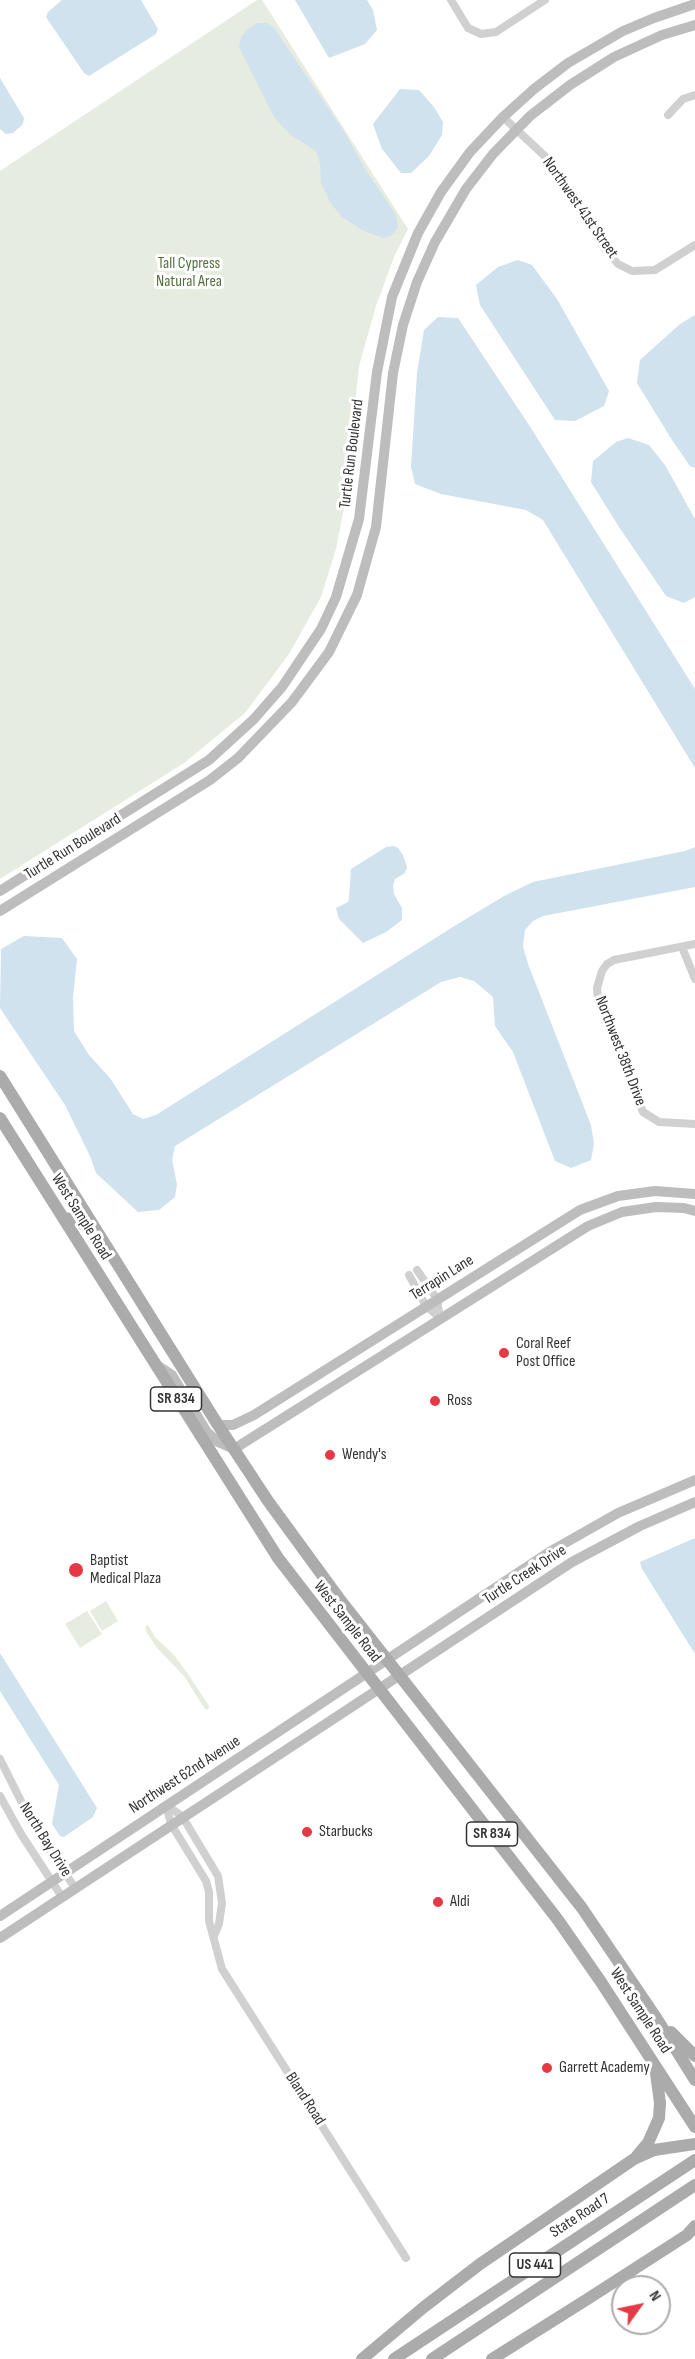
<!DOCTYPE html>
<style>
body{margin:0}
#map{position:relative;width:695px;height:2359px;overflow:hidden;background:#fff;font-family:"Sofia Sans Condensed",sans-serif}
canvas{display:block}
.north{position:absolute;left:611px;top:2275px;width:60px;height:60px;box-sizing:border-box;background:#fff;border:2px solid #adadad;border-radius:50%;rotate:57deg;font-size:16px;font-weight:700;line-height:24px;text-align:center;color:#333}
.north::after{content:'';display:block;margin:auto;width:21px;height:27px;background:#e63946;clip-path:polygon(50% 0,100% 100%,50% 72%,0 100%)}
</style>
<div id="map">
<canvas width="695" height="2359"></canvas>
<div class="north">N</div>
</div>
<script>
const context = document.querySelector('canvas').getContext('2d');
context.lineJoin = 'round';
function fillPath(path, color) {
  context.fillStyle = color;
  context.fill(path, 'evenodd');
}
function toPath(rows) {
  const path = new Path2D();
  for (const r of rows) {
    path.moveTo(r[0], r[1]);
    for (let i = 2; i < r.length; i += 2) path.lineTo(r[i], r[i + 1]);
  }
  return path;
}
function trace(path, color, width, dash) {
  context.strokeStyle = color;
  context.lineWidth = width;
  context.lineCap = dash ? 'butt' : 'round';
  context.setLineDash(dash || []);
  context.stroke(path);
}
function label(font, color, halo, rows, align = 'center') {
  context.font = font + ' "Sofia Sans Condensed",sans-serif';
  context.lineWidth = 6;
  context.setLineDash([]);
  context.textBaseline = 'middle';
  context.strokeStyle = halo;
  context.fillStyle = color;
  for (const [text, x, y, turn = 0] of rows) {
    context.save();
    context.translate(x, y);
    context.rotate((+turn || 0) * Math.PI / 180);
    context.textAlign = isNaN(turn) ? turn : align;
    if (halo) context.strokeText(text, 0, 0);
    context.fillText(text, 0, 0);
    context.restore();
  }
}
fillPath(toPath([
 [257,0,262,0,408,229,394,257,376,306,359,366,345,502,336,549,321,597,289,654,245,713,184,763,0,879,0,171],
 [106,1601,118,1621,102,1631,90,1611],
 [87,1611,102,1634,80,1648,65,1624],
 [148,1625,155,1637,174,1655,188,1674,209,1706,208,1710,205,1709,184,1676,157,1648,147,1633,145,1627]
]), '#e6ecdf');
fillPath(toPath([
 [62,0,141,0,158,29,156,34,89,76,84,73,46,17,48,12],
 [295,0,367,0,373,10,377,30,365,44,329,58],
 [257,23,268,23,274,28,345,133,365,169,396,215,398,227,392,235,384,238,364,231,341,216,330,202,321,183,320,163,316,151,290,134,274,117,239,47,241,37,247,30],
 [0,78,24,118,23,124,13,133,6,134,0,129],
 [400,89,419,90,434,107,443,122,442,135,429,156,411,173,401,173,382,149,373,124],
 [518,260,532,265,557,299,609,391,604,406,575,421,555,420,480,305,476,285,498,267],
 [695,315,695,468,690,466,672,440,637,383,640,360,680,324],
 [438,317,458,318,529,425,695,689,695,768,543,520,526,510,441,494,415,484,411,467,417,373,424,330],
 [628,438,649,445,665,465,695,519,695,597,684,603,666,596,619,527,591,482,593,461,616,442],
 [394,846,398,848,403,855,407,867,405,873,395,879,393,886,394,894,402,908,402,920,386,932,363,943,339,919,336,908,348,902,349,898,351,869,386,847],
 [695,847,695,887,543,916,533,921,525,930,523,946,528,964,591,1125,594,1144,591,1160,571,1168,555,1161,513,1052,495,1026,493,997,474,981,460,977,441,982,175,1146,172,1160,177,1184,175,1197,159,1210,138,1212,96,1173,90,1156,65,1105,0,1008,1,949,24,936,62,938,77,959,73,998,74,1031,89,1055,110,1078,133,1114,143,1119,156,1115,456,925,504,896,533,882,685,851],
 [695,1538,695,1654,642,1569,640,1562],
 [0,1653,97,1808,93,1817,64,1837,60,1836,52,1824,59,1785,0,1691]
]), '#cfe2ee');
trace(toPath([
 [451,0,468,28,481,34,496,32,545,0],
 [668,115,683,99,695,95],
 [503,117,549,160,605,249,618,264,632,271,655,270,695,245],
 [695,944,614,960,607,964,602,971,597,988,598,998,643,1112,659,1122,695,1124],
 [682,947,695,979],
 [417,1270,437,1299,440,1318],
 [409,1275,426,1306,440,1318],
 [0,1759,33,1825,75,1888],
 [0,1796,21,1834,62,1897],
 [166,1805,171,1824,206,1881,209,1892,209,1921,222,1969,406,2258],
 [166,1805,182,1816,218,1876,222,1903,219,1924,214,1936]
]), '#d0d0d0', 8);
trace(toPath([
 [0,891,209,760,254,719,282,687,321,629,336,597,359,519,377,372,392,297,418,233,441,192,470,152,503,117,534,89,568,63,623,31,654,18,695,4],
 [0,911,210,780,238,758,292,702,329,652,357,595,376,527,393,373,403,325,417,282,435,242,466,189,493,154,530,116,570,85,614,57,662,35,695,25],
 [155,1364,172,1375,207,1432,218,1442,234,1449,588,1226,622,1212,656,1207,684,1208,695,1211],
 [218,1425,233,1425,254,1415,580,1210,618,1196,655,1191,695,1194],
 [0,1916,551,1551,618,1513,695,1480],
 [0,1938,572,1562,640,1526,695,1502]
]), '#bdbdbd', 10);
trace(toPath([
 [0,1076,218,1425,268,1501,341,1601,582,1908,655,2016,695,2080],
 [0,1118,278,1558,558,1920,601,1982,695,2127],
 [63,1218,71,1219,96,1230],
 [671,2032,695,2056],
 [637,2156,648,2143,659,2118,660,2103,655,2066],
 [362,2359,424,2307,480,2264,634,2159,654,2150,695,2144],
 [394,2359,695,2160],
 [432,2359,695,2185],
 [492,2359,586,2300,687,2235,695,2226]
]), '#ababab', 12);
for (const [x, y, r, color] of [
 [504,1353,6,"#e63946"],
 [435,1401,6,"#e63946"],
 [330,1455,6,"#e63946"],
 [76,1570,8,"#e63946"],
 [307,1832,6,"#e63946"],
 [438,1902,6,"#e63946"],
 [547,2068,6,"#e63946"]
]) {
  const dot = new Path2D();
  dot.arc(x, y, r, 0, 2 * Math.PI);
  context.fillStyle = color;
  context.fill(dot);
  trace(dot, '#fff', 2);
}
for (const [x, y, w] of [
 [176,1399,51],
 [492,1834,51],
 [535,2265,51]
]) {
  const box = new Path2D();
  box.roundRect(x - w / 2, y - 12, w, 24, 4.5);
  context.fillStyle = '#fff';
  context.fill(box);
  trace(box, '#333', 1.5);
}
label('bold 15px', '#333', null, [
 ["SR 834",176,1399],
 ["SR 834",492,1834],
 ["US 441",535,2265]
]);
label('16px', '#333', '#fff', [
 ["Northwest 41st Street",580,208,55],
 ["Turtle Run Boulevard",352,454,-83],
 ["Turtle Run Boulevard",73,847,-32],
 ["Northwest 38th Drive",620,1051,69],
 ["West Sample Road",81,1217,58],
 ["Terrapin Lane",442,1278,-32],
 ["Turtle Creek Drive",525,1575,-33],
 ["West Sample Road",347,1622,52],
 ["Northwest 62nd Avenue",185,1775,-33],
 ["North Bay Drive",45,1840,58],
 ["West Sample Road",640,2011,57],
 ["Bland Road",305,2099,57],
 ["State Road 7",580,2216,-33]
]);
label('16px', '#56703f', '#fff', [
 ["Tall Cypress",189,264],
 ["Natural Area",189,282]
]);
label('16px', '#333', '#fff', [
 ["Coral Reef",516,1344],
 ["Post Office",516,1362],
 ["Ross",447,1401],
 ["Wendy's",342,1455],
 ["Baptist",90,1561],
 ["Medical Plaza",90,1579],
 ["Starbucks",319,1832],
 ["Aldi",450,1902],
 ["Garrett Academy",559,2068]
], 'left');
</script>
